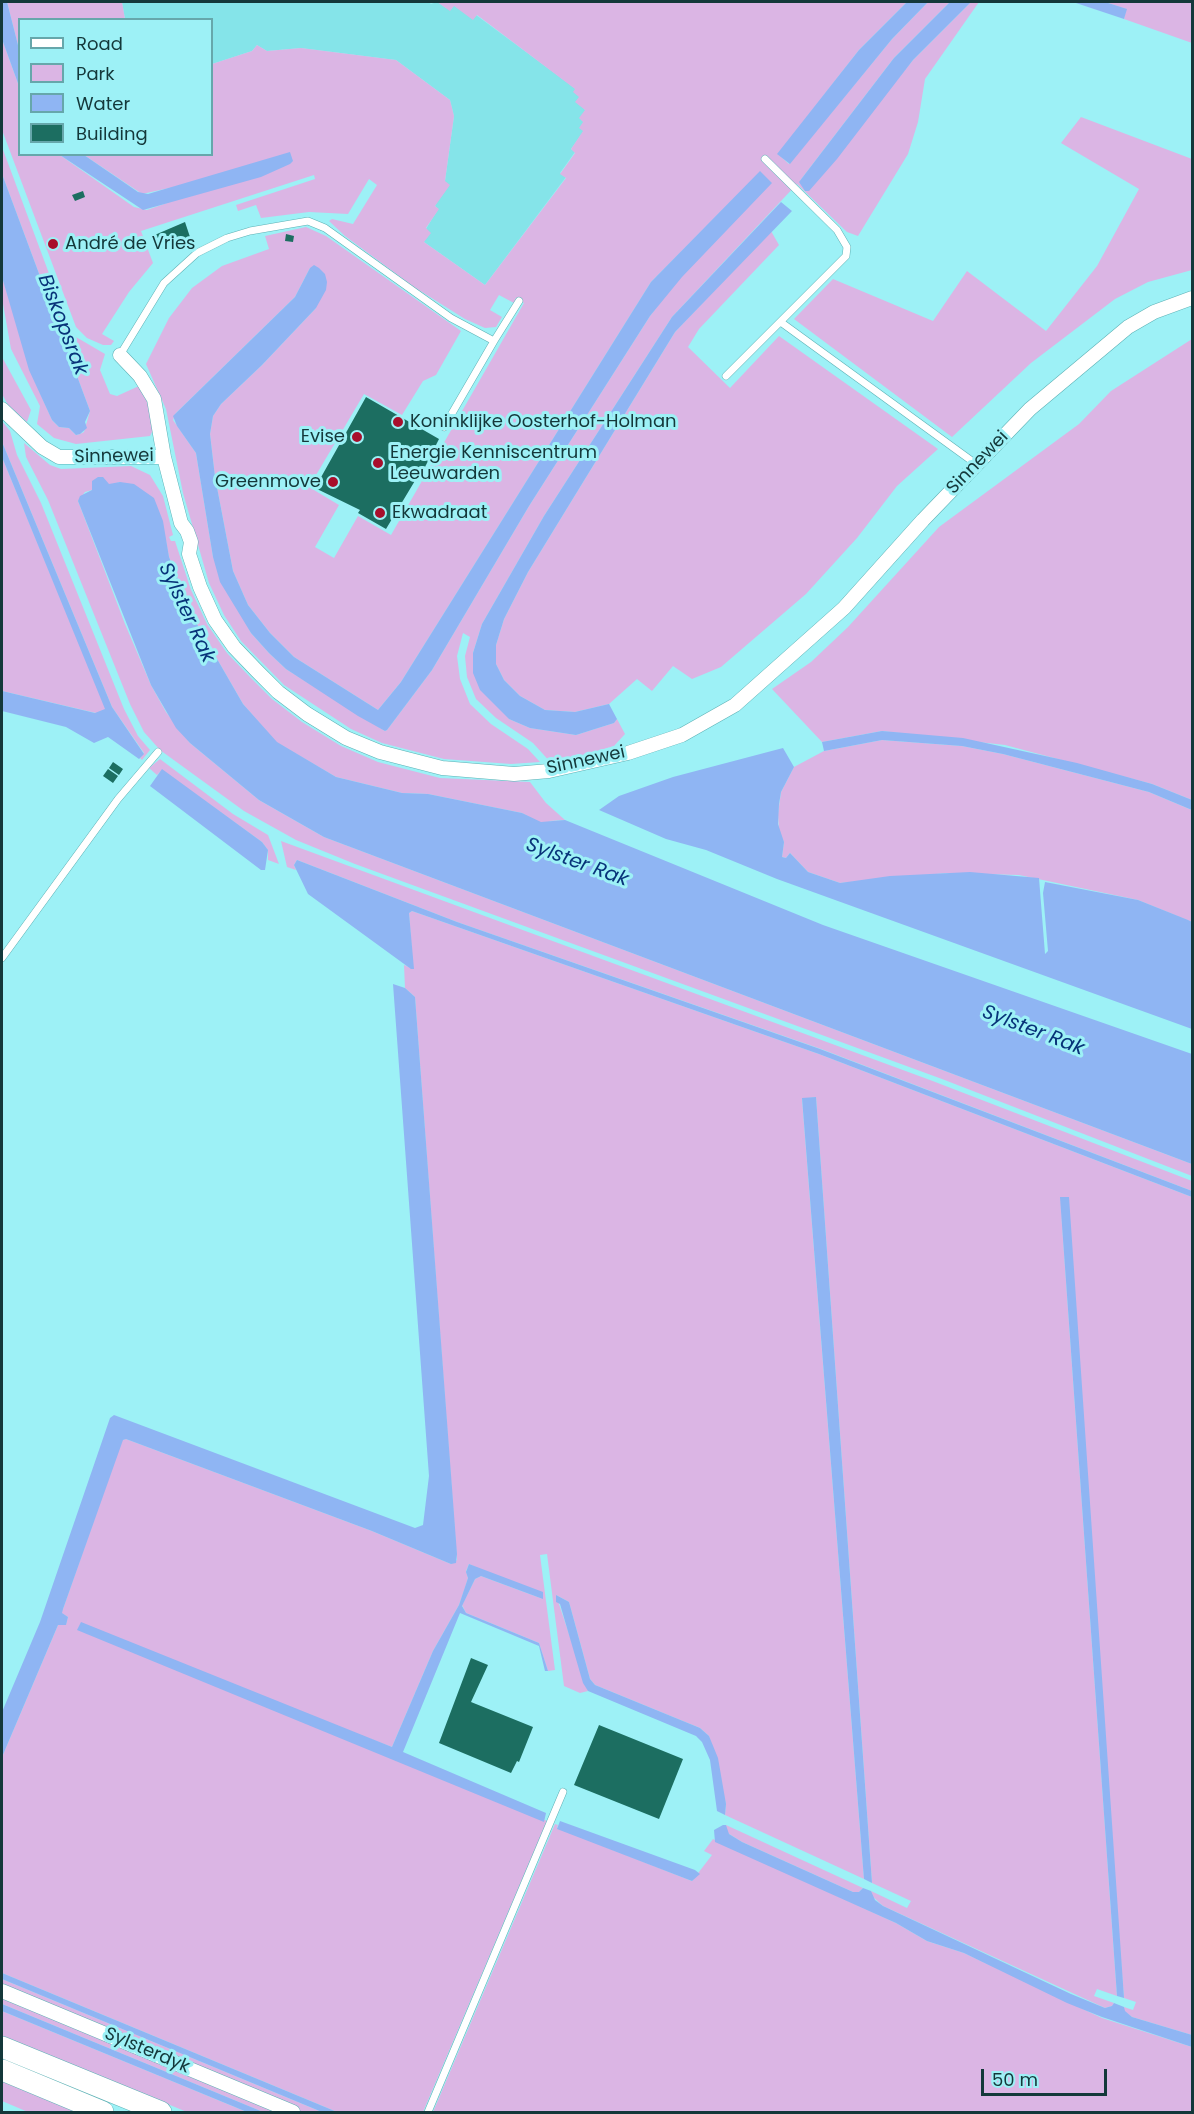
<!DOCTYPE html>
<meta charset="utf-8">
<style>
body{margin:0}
#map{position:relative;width:1194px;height:2114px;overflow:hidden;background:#9df1f6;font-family:Poppins,sans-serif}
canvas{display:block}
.frame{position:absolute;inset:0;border:3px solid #14383a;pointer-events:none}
.legend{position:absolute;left:18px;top:18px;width:195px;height:138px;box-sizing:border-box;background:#9df1f6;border:2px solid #66a7ab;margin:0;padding:8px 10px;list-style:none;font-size:18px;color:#14383a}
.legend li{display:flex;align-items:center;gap:12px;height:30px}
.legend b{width:30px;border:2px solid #66a7ab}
.scale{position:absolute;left:981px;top:2069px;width:126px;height:27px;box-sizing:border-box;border:3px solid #14383a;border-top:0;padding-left:8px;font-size:18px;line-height:21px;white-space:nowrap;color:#14383a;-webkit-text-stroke:4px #9df1f6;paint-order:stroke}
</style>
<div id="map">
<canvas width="1194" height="2114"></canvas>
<div class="frame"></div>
<ul class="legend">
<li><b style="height:8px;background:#fff"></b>Road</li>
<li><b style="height:16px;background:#dbb5e4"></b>Park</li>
<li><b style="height:16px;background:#8fb5f3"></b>Water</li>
<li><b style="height:16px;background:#1c6e61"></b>Building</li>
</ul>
<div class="scale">50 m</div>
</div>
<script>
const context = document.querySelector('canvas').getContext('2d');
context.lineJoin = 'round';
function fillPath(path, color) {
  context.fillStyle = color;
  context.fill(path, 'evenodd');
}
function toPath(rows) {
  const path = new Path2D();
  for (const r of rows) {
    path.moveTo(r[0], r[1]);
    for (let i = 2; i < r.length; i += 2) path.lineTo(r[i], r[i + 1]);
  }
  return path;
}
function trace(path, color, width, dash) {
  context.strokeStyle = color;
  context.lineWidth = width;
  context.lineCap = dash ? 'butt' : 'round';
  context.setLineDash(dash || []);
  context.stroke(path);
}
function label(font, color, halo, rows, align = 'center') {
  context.font = font + ' Poppins,sans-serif';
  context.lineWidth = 6;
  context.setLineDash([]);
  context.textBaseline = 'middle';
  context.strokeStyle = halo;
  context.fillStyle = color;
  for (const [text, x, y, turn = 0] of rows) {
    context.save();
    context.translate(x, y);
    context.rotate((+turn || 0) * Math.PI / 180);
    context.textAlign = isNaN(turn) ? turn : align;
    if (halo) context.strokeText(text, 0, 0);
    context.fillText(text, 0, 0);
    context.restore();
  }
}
fillPath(toPath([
 [122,2,428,2,431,4,437,2,450,10,454,5,473,19,476,15,576,89,585,110,584,131,571,149,575,152,560,173,566,177,485,285,424,242,426,229,438,209,435,206,445,181,454,116,450,100,396,60,301,48,267,51,257,45,252,51,212,64,212,20,125,19]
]), '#85e4e9');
fillPath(toPath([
 [7,2,122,2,125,19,20,20,19,49],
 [437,2,907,2,859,50,778,154,789,164,892,39,928,2,950,2,894,58,799,182,883,97,913,60,971,2,979,2,925,79,918,122,908,154,858,236,847,232,797,184,672,317,544,516,482,624,473,653,509,719,530,728,576,735,614,723,617,719,625,734,614,746,552,764,533,743,496,718,476,699,467,677,465,656,470,637,463,633,457,656,460,679,470,704,491,724,528,749,540,762,511,764,444,759,382,743,351,729,284,685,241,641,224,615,209,583,183,493,166,409,146,364,169,318,192,288,222,266,269,249,265,236,306,227,326,236,461,331,436,375,423,381,402,415,364,394,309,487,339,505,315,547,334,558,358,516,391,535,524,303,516,298,514,303,499,295,490,310,502,317,496,327,485,328,465,319,414,287,345,236,329,221,332,219,353,224,377,185,369,179,348,214,309,212,261,218,256,205,238,211,236,205,315,179,314,175,141,231,153,263,129,292,102,334,114,341,111,345,103,345,87,338,76,327,2,130,2,39,19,86,20,154,60,155,134,207,147,210,167,203,192,183,142,194,84,155,212,154,212,64,252,51,257,45,267,51,301,48,396,60,450,100,454,116,445,181,450,185,435,206,439,209,426,228,431,233,424,242,485,285,566,178,560,174,575,153,571,149,583,131,579,128,583,122,579,118,585,110,575,102,579,97,573,92,575,89,477,15,473,20,454,6,450,11],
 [760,172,650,316,529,506,432,670,387,730,385,731,286,669,269,653,251,633,213,557,196,453,173,420,176,413,295,297,310,268,316,308,262,365,221,404,213,416,210,434,215,477,233,571,248,605,270,633,294,657,378,710,401,682,651,282],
 [1105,2,1192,2,1192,43,1124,19,1126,9],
 [1081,117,1192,159,1192,270,1148,282,1115,299,1031,363,952,437,794,319,833,279,933,321,967,271,1046,331,1097,266,1139,189,1061,143],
 [2,147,70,330,76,337,105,354,100,370,110,394,117,396,139,386,149,400,153,430,150,436,76,444,54,438,37,424,40,406,11,349,2,298,2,277,36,384,52,420,59,427,69,428,76,435,80,434,84,432,90,411,2,174],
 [771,231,779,245,699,329,688,347,730,388,779,336,938,449,897,486,857,538,806,594,721,667,692,679,673,666,652,691,637,679,609,704,575,712,545,710,520,696,504,680,496,664,496,645,504,619,528,572,675,332],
 [1192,339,1192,800,1152,784,1005,745,882,731,822,742,772,689,811,662,848,627,939,527,1079,424,1111,391],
 [2,357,31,410,27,422,8,405,2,394],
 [2,421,10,431,17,455,41,503,124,709,138,736,150,750,142,760,140,758,144,753,112,707,2,442],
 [24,443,50,465,61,469,131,466,150,475,163,496,173,535,169,537,171,541,175,541,191,590,207,624,227,653,250,677,272,699,302,722,341,746,378,762,440,778,530,782,546,803,565,820,549,821,616,864,522,813,428,794,402,793,336,777,276,742,243,704,194,619,169,557,166,541,120,482,85,492,78,501,125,624,151,685,166,712,190,743,259,800,324,837,1192,1164,1192,1176,942,1079,355,864,296,840,244,811,160,750,144,732,130,704,48,500,26,457],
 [2,457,106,709,96,713,2,691],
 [882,740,962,746,1003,754,1149,792,1192,810,1192,922,1138,900,1019,875,947,873,840,883,808,872,790,853,786,858,782,857,784,842,779,832,778,814,781,792,794,767,824,751],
 [160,759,233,814,268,835,279,864,268,860,268,850,262,842,162,770,157,775,149,768],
 [281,841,930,1080,1192,1181,1192,1191,821,1049,457,922,297,860,294,865,296,870,287,867],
 [412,911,819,1054,1192,1197,1192,2035,1132,2017,1124,2011,1124,2007,1133,2010,1136,2002,1124,1998,1060,1197,1117,1996,1097,1989,1094,1996,1114,2003,1112,2006,1105,2008,883,1906,872,1896,871,1891,907,1908,911,1901,872,1883,816,1097,802,1099,864,1879,725,1815,726,1804,709,1736,700,1728,595,1685,590,1679,569,1602,556,1595,588,1691,580,1693,564,1686,547,1554,540,1555,555,1670,548,1671,539,1643,466,1613,462,1605,475,1579,481,1576,543,1599,469,1564,466,1571,468,1578,465,1588,459,1605,433,1651,392,1747,77,1629,547,1821,423,2112,337,2112,2,1973,2,1757,58,1625,66,1624,68,1617,61,1613,63,1609,122,1440,126,1439,372,1531,451,1564,457,1560,415,997,405,988,404,965,413,969,409,913],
 [555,1824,558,1825,557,1828,692,1881,712,1855,704,1851,713,1839,896,1923,927,1941,964,1953,1102,2018,1192,2047,1192,2112,433,2112],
 [726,1825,863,1888,859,1892,853,1892,742,1842,726,1832],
 [2,1979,322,2112,302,2112,2,1986],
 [2,1996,282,2112,263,2112,2,2004],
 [2,2011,247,2112,187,2112,2,2036],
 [2,2081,78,2112,28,2112,2,2101]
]), '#dbb5e4');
fillPath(toPath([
 [2,2,7,2,19,49,19,86,2,39],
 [907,2,928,2,892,39,790,164,777,154,859,50],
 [950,2,971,2,913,60,837,159,809,191,805,191,799,182,894,58],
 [1073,2,1105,2,1127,9,1124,19],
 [290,152,293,161,290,164,261,177,143,210,60,155,84,155,138,192,148,194],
 [760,171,772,183,682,277,650,316,529,506,432,670,387,730,385,731,358,716,286,669,269,653,251,633,220,582,213,557,196,453,177,426,173,416,295,297,310,268,314,265,319,268,325,274,327,282,326,290,316,308,262,365,221,404,213,416,210,434,215,477,233,571,248,605,270,633,294,657,378,710,401,682,651,282],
 [2,174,90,411,85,422,87,428,80,434,76,435,69,428,59,427,52,420,29,370,2,277],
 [781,202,792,211,675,332,528,572,504,619,496,645,496,664,504,680,520,696,545,710,575,712,609,704,617,719,614,723,576,735,530,728,509,719,480,690,473,673,473,653,482,624,544,516,672,317],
 [2,442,112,707,144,754,139,759,108,737,94,743,66,727,2,711,2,691,95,713,105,709,2,457],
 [98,477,103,477,109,484,120,482,134,484,154,498,163,521,169,557,194,619,243,704,277,742,336,777,402,793,428,794,522,813,541,822,565,820,823,925,1192,1054,1192,1164,324,837,259,800,190,743,176,728,151,685,78,501,80,496,92,490,92,481],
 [882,731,963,738,1077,763,1152,784,1192,800,1192,810,1149,792,1003,754,962,746,882,740,824,751,822,742],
 [783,748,794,767,781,792,779,804,778,824,784,842,782,857,786,858,790,853,808,872,840,883,890,876,970,872,1039,878,1045,954,1048,951,1043,893,1045,882,1138,900,1188,920,1192,922,1192,1029,777,879,706,850,666,839,599,810,619,796,673,777],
 [162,769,262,842,268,850,265,870,261,870,150,786],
 [297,860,457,922,820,1049,1192,1191,1192,1197,819,1054,412,911,409,913,414,969,411,969,308,894,294,865],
 [393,984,405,988,415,997,457,1554,456,1563,451,1564,372,1531,126,1439,123,1440,63,1609,62,1613,68,1617,66,1625,58,1625,2,1757,2,1712,40,1622,110,1418,114,1415,415,1528,423,1525,429,1476],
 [816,1097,872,1883,864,1879,802,1098],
 [1060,1197,1069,1197,1124,1998,1117,1996],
 [469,1564,543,1592,543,1599,481,1576,475,1579,462,1606,466,1613,539,1643,548,1671,545,1671,539,1646,460,1613,403,1752,546,1813,544,1822,77,1630,81,1622,392,1747,433,1651,459,1605,468,1578,466,1572],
 [556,1595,569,1602,590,1679,595,1685,700,1728,709,1736,718,1758,726,1804,725,1815,717,1811,710,1760,702,1742,696,1736,588,1691,583,1683,560,1604,556,1602],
 [560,1821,695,1870,700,1874,692,1881,557,1829],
 [723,1825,726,1825,729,1834,742,1842,853,1892,859,1892,863,1888,871,1891,875,1900,883,1906,1071,1994,1105,2008,1112,2006,1114,2003,1124,2007,1125,2011,1132,2017,1192,2035,1192,2047,1102,2017,1067,2003,964,1953,927,1941,896,1923,715,1842,714,1830],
 [2,1973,337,2112,322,2112,2,1979],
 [2,2004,263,2112,247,2112,2,2011]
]), '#8fb5f3');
fillPath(toPath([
 [83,191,85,197,75,201,72,195],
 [185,222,190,237,156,250,150,237],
 [286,234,294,236,293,242,285,241],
 [366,397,439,439,418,481,416,479,386,529,358,513,360,510,315,488],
 [113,762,123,769,119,775,109,768],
 [108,769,118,776,113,783,103,776],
 [471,1658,488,1665,471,1702,533,1727,519,1762,517,1761,511,1773,439,1743],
 [599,1725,683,1759,659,1819,574,1785]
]), '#1c6e61');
const lane = toPath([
 [782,323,976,464],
 [494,341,519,301],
 [120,355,164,283,197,253,227,238,250,231,308,221,325,228,451,318,494,341,444,427],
 [726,376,846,256,847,247,837,230,765,159],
 [2,958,118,799,158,752],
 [428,2112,563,1792]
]);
const street = toPath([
 [120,355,140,376,154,399,164,457,181,523,187,531,191,542,189,554,200,587,215,620,234,647,257,671,278,692,307,714,346,738,380,752,442,768,514,774,549,771,628,753,682,735,735,705,844,608,923,520,1030,409,1128,327,1154,312,1192,298],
 [2,409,42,447,59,457,164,457],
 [2,1991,293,2112]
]);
const primary = toPath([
 [2,2047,161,2112],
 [2,2070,103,2112]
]);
trace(lane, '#5db1b5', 8);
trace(street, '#5db1b5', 15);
trace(primary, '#5db1b5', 22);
trace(lane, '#fff', 7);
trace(street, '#fff', 14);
trace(primary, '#fff', 21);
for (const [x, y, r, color] of [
 [53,244,6,"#a80f2c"],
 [398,422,6,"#a80f2c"],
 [357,437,6,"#a80f2c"],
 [378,463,6,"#a80f2c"],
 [333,482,6,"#a80f2c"],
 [380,513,6,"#a80f2c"]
]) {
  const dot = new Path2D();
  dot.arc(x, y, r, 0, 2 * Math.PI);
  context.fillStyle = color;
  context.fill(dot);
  trace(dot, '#9df1f6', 2);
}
label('18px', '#14383a', '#9df1f6', [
 ["André de Vries",65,244],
 ["Koninklijke Oosterhof-Holman",410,422],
 ["Evise",345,437,"right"],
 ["Energie Kenniscentrum",390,453],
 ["Leeuwarden",390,474],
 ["Greenmove",321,482,"right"],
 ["Ekwadraat",392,513]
], 'left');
label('18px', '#14383a', '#9df1f6', [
 ["Sinnewei",114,457,-1],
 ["Sinnewei",978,463,-46],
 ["Sinnewei",586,761,-12],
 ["Sylsterdyk",147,2051,23]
]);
label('italic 20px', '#083379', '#9df1f6', [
 ["Biskopsrak",62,325,69],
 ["Sylster Rak",186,613,65],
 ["Sylster Rak",577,863,20],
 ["Sylster Rak",1033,1031,21]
]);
</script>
